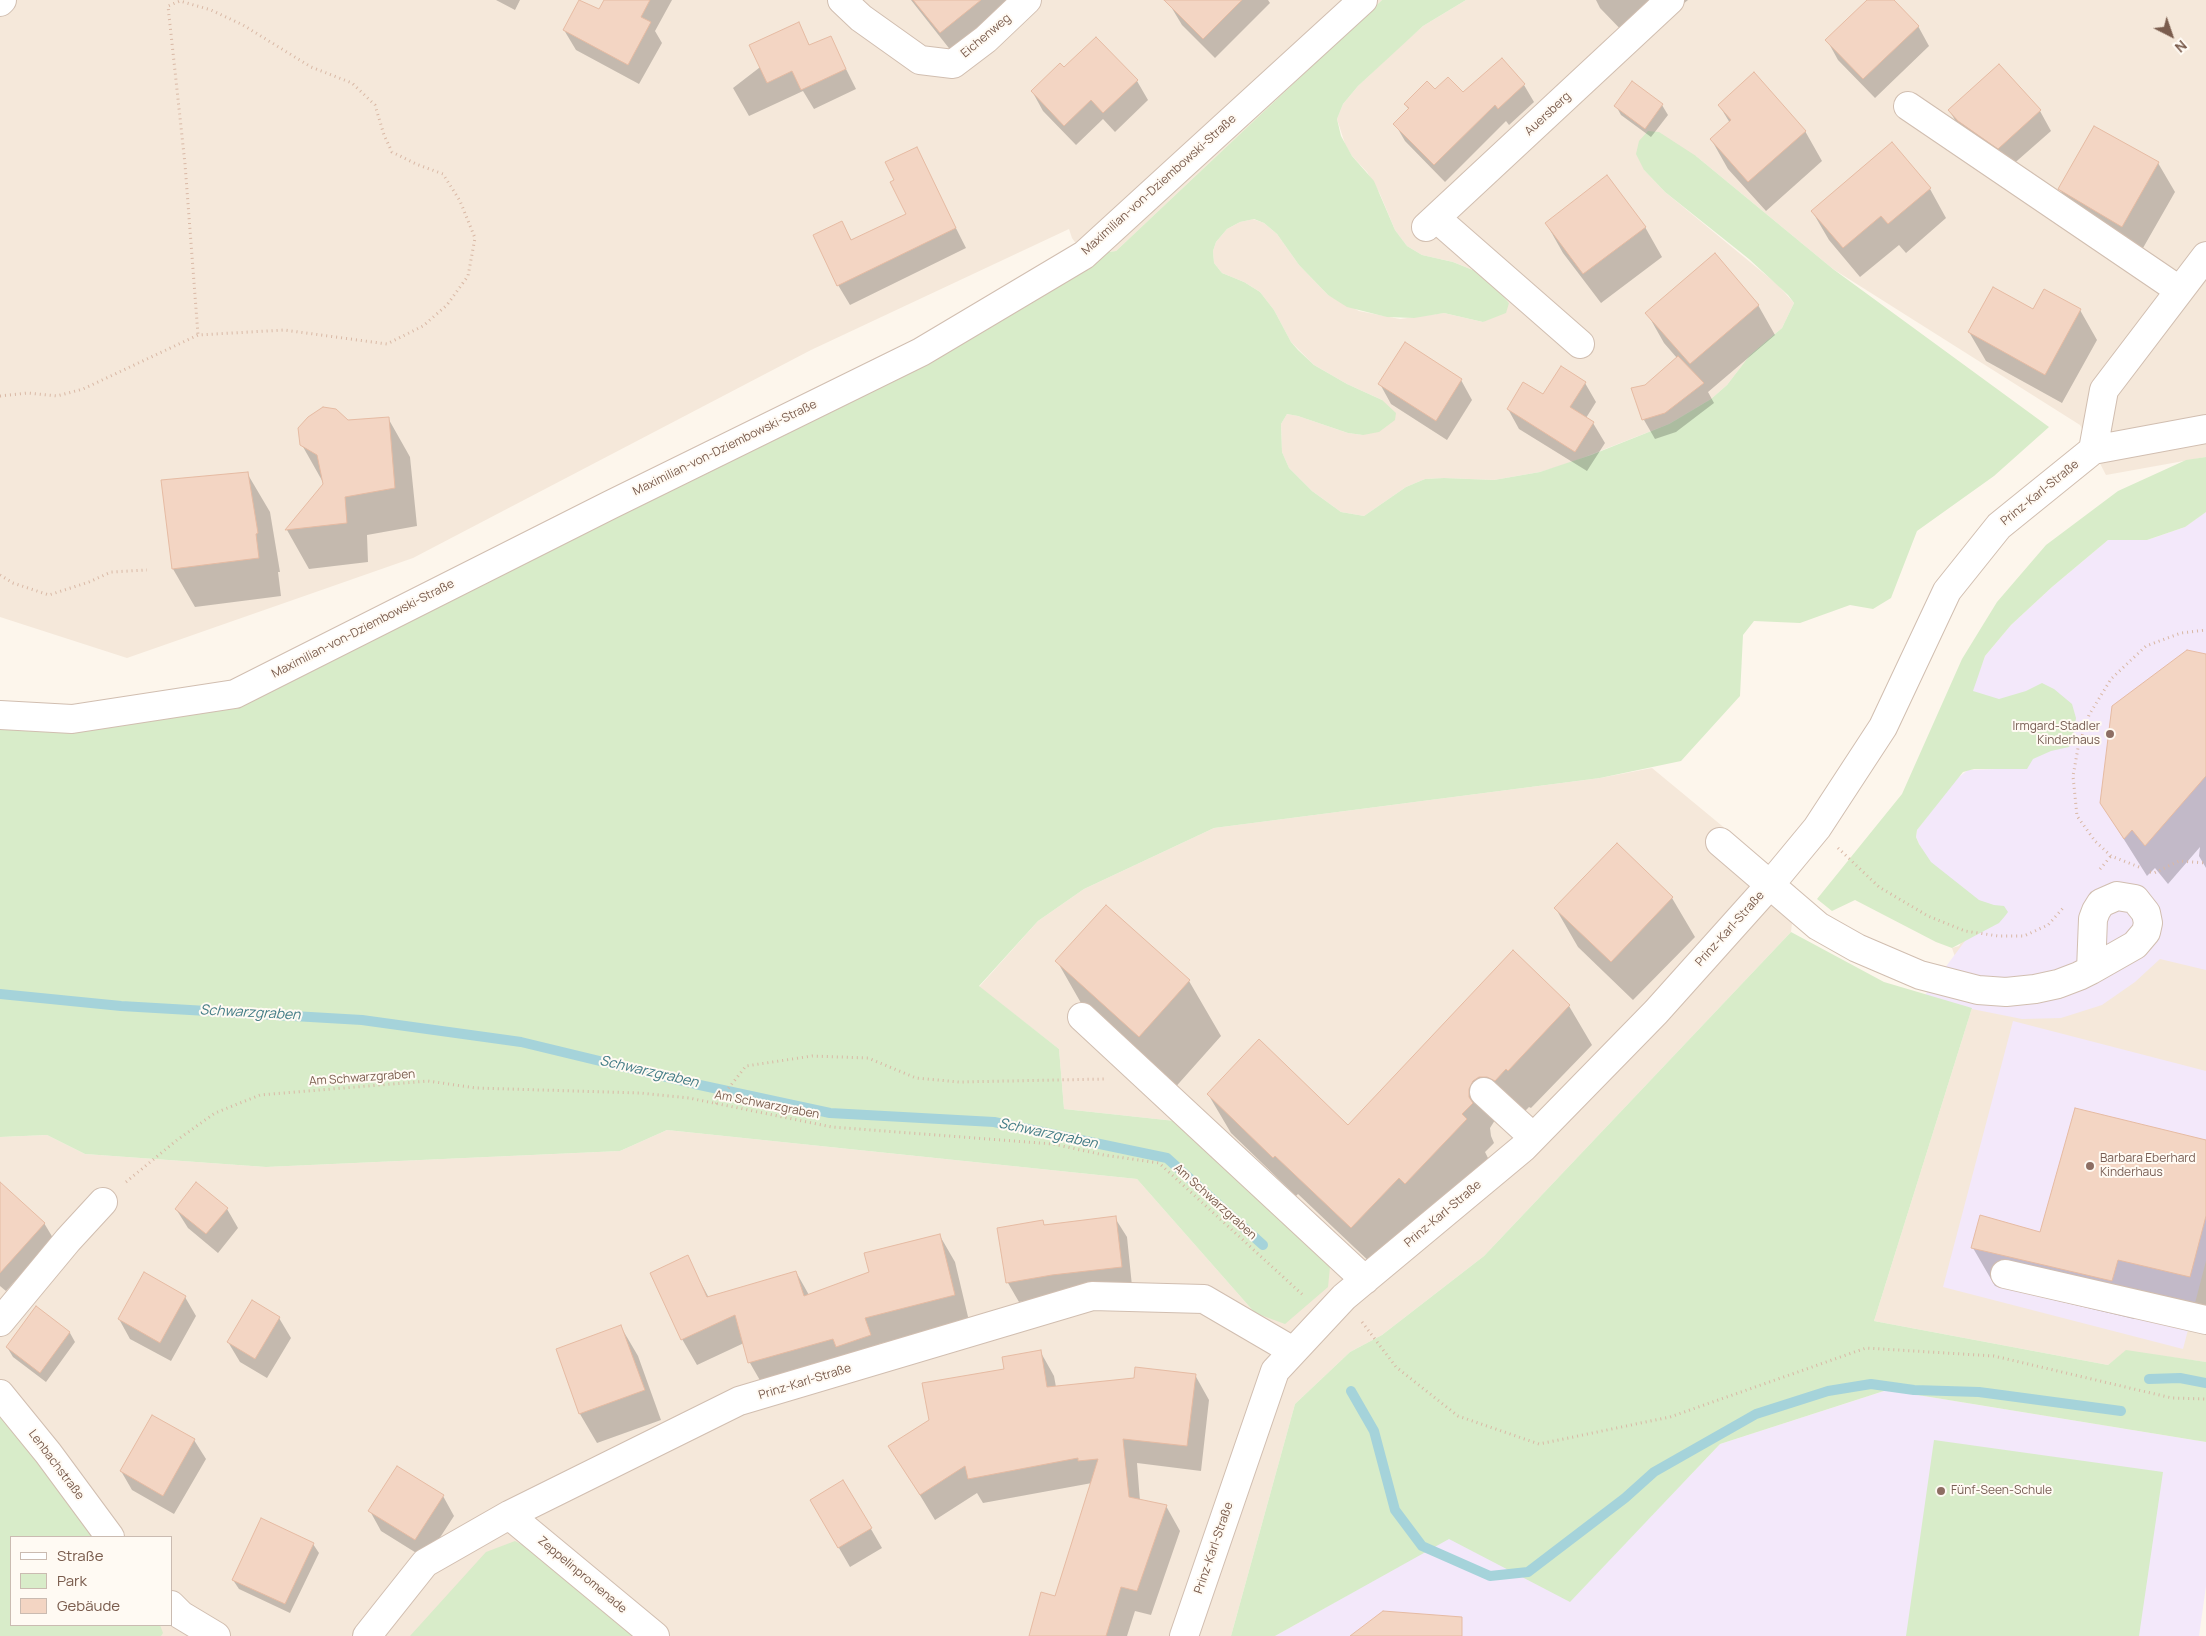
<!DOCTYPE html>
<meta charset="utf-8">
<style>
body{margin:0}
#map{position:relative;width:2206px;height:1636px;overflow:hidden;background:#fdf6ec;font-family:Manrope,sans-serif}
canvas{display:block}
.legend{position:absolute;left:10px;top:1536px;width:162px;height:90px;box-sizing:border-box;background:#fffaf3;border:1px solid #cabbb1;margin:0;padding:6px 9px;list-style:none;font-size:15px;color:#7a5c4d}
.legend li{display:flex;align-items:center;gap:10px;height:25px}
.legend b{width:25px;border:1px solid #cabbb1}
.north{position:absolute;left:2146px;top:10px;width:50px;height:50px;-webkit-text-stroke:4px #fffaf3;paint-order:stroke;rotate:139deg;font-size:14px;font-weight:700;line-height:20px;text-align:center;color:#7a5c4d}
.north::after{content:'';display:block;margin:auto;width:18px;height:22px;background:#7a5c4d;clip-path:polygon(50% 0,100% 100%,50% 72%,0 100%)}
</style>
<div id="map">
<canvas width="2206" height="1636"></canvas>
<ul class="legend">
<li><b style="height:6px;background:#fff"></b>Straße</li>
<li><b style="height:14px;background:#d8ecc9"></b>Park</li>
<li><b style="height:14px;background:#f3d5c3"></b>Gebäude</li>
</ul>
<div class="north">N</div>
</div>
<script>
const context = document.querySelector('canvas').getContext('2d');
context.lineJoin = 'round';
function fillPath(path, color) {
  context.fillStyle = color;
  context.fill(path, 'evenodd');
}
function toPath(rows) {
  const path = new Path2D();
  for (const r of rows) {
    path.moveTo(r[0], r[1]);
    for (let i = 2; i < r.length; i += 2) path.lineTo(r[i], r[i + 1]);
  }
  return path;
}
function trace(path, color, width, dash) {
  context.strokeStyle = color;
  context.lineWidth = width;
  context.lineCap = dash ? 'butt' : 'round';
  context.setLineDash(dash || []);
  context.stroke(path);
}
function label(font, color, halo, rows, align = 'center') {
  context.font = font + ' Manrope,sans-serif';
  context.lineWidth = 4;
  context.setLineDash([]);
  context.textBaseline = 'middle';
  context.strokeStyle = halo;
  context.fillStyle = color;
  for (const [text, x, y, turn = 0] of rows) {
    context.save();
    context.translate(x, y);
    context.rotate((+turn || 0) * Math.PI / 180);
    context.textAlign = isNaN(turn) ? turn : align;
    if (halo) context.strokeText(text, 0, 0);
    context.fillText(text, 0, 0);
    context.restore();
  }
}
fillPath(toPath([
 [0,0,1382,0,1116,251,1084,255,1072,238,1069,229,811,350,413,558,127,658,0,617],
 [1466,0,2206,0,2206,457,2106,475,2080,425,1833,269,1696,156,1644,170,1665,192,1778,285,1794,303,1782,328,1750,355,1727,385,1711,399,1669,424,1567,464,1540,472,1494,480,1444,478,1425,479,1406,487,1364,516,1341,512,1312,491,1289,468,1282,452,1281,424,1287,414,1298,416,1348,433,1363,435,1382,400,1347,384,1314,365,1291,342,1274,310,1260,292,1244,282,1222,273,1214,263,1213,251,1216,242,1227,229,1240,222,1253,219,1264,223,1277,234,1299,265,1328,295,1359,311,1400,319,1444,313,1483,322,1509,303,1485,275,1453,262,1422,255,1407,246,1395,230,1380,194,1367,172,1352,156,1345,144,1337,119,1343,104,1358,86,1399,47,1423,26],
 [2206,512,2206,1362,2126,1351,2108,1365,1874,1321,1972,1008,1952,948,1959,946,2185,527],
 [1652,768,1796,887,1791,932,1484,1256,1382,1335,1350,1352,1295,1404,1231,1636,0,1636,0,1137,47,1135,85,1154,266,1167,620,1151,667,1130,1137,1179,1255,1313,1175,1121,1064,1109,1059,1049,979,987,1038,921,1084,889,1214,828,1600,778],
 [11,1537,171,1537,171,1625,11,1625]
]), '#f5e8da');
fillPath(toPath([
 [2206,512,2206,970,2160,959,2135,982,2102,1005,2061,1018,2022,1019,1922,999,1976,926,1925,856,1916,837,1917,830,1955,780,1968,770,2027,768,1972,691,1985,656,2011,625,2052,587,2108,540,2147,540,2185,527],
 [2013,1021,2206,1071,2206,1261,2183,1349,1943,1287],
 [1887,1390,2206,1442,2206,1586,2199,1636,1275,1636,1449,1538,1570,1601,1720,1444]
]), '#f3e8fa');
fillPath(toPath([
 [1382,0,1466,0,1423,26,1358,86,1343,104,1337,119,1341,136,1352,156,1374,181,1395,230,1407,246,1422,255,1453,262,1485,275,1509,303,1506,313,1483,322,1444,313,1414,318,1387,317,1347,307,1328,295,1299,265,1277,234,1264,223,1254,219,1240,222,1227,229,1216,242,1213,251,1214,263,1222,273,1244,282,1260,292,1274,310,1291,342,1298,350,1314,365,1347,384,1382,400,1396,413,1395,420,1379,432,1363,435,1348,433,1298,416,1287,414,1281,424,1282,452,1289,468,1312,491,1341,512,1364,516,1406,487,1425,479,1444,478,1494,480,1540,472,1591,455,1669,424,1711,399,1727,385,1750,355,1782,328,1794,303,1788,295,1749,259,1665,192,1644,170,1636,154,1639,141,1648,131,1659,132,1696,156,1833,269,2049,427,1994,476,1917,531,1891,598,1873,609,1850,605,1800,623,1754,621,1743,635,1740,696,1681,761,1600,778,1214,828,1084,889,1038,921,979,986,1059,1049,1064,1109,1175,1121,1330,1267,1328,1287,1285,1324,1255,1313,1137,1179,667,1130,620,1151,266,1167,85,1154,47,1135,0,1137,0,715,218,696,1084,255,1116,251],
 [2206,457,2206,512,2185,527,2147,540,2108,540,2052,587,2011,625,1985,656,1973,691,1999,699,2026,691,2042,683,2054,689,2072,704,2076,718,2073,736,2069,747,2051,751,2033,759,2027,769,1974,769,1963,772,1917,830,1916,837,1919,844,1931,862,1979,900,1994,905,2004,906,2008,912,2005,916,1999,923,1952,948,1936,942,1855,900,1832,911,1817,899,1902,794,1962,659,1997,602,2046,545,2118,491,2186,460],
 [1791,932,1884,982,1972,1008,1874,1321,2108,1365,2126,1350,2206,1362,2206,1442,1887,1390,1720,1444,1570,1602,1449,1539,1275,1636,1231,1636,1295,1404,1350,1352,1382,1335,1484,1256],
 [0,1411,101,1537,11,1537,11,1625,160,1625,163,1633,161,1636,0,1636],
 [1934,1440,2163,1472,2139,1636,1906,1636],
 [515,1541,552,1560,644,1636,410,1636,486,1552]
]), '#d8ecc9');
fillPath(toPath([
 [496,0,520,0,515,10],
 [605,0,672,0,655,31,662,43,639,84,576,50,564,30,599,11],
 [911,0,1016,0,952,52],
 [1176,0,1268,0,1270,3,1215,58,1182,25,1170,5],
 [1596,0,1688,0,1683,4,1678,4,1630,39,1600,8],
 [1869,0,1892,0,1918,26,1929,46,1875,98,1838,60,1827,40],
 [803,34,810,46,830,37,856,89,814,109,803,91,749,116,733,88],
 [1502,60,1524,85,1534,102,1509,125,1506,121,1445,182,1405,141,1395,124,1409,110,1405,104,1435,91,1463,94],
 [1999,66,2040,111,2051,131,2010,167,1961,130,1949,110],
 [1064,69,1137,81,1148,100,1115,132,1103,119,1076,145,1043,111,1032,91],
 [1633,83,1662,105,1668,115,1651,137,1621,115,1616,106],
 [1719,105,1805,131,1822,161,1766,211,1728,169,1711,139,1730,123],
 [916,149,966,248,850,305,838,285,841,222,852,241,908,215,896,181],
 [2158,163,2175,192,2139,255,2077,219,2060,189],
 [1930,189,1946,218,1906,253,1899,245,1860,277,1829,240,1812,211],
 [1546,223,1645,227,1662,257,1601,303,1563,253],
 [1758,305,1775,335,1708,392,1714,403,1676,432,1655,439,1644,420,1633,389,1645,386,1677,358,1664,343,1647,313],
 [2080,310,2097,340,2062,403,1986,361,1969,332,2033,311],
 [1461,380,1472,400,1447,440,1391,404,1380,384],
 [1585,383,1596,402,1586,418,1593,423,1605,443,1587,471,1519,429,1508,409],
 [388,418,410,457,417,526,367,535,368,562,309,569,287,530,324,484,302,445,347,421],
 [247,473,270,512,280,572,278,572,281,596,195,607,173,569],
 [2206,655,2206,868,2199,856,2200,847,2168,884,2155,868,2147,876,2101,803],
 [1617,845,1672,898,1695,937,1633,1000,1578,947,1556,909],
 [1513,952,1569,1006,1592,1045,1531,1108,1529,1107,1517,1119,1495,1120,1490,1128,1491,1136,1494,1143,1485,1152,1488,1158,1428,1222,1374,1266,1298,1194,1296,1196,1231,1133,1208,1094,1348,1127],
 [1057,961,1189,981,1221,1036,1172,1091,1089,1017],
 [2206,1141,2206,1314,2140,1298,2134,1319,1995,1286,1973,1248,2041,1234],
 [0,1186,44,1223,53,1238,6,1291,0,1286],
 [176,1209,227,1209,238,1228,218,1253,188,1228],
 [1115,1218,1127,1237,1132,1286,1064,1294,1019,1302,1008,1283,1042,1222,1045,1226],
 [940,1236,955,1262,969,1321,879,1344,885,1361,765,1389,750,1363,744,1343,697,1365,682,1339,687,1257,709,1298,796,1272,809,1295,870,1272],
 [185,1297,196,1316,171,1361,130,1339,119,1319],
 [36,1308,70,1333,75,1342,46,1382,13,1357,7,1347],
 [279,1318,291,1338,267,1378,240,1362,228,1342],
 [621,1327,638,1356,661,1420,597,1443,580,1414,557,1350],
 [1040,1351,1054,1376,1056,1387,1195,1375,1209,1400,1201,1471,1137,1463,1140,1501,1166,1506,1180,1531,1151,1615,1135,1611,1127,1636,1030,1636,1055,1597,1092,1483,983,1503,977,1493,935,1520,890,1446,1006,1370],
 [194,1440,206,1459,174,1514,132,1490,121,1471],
 [843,1481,882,1548,850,1567,811,1500],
 [443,1496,454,1516,426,1559,381,1531,370,1511],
 [313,1544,319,1553,290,1613,239,1589,233,1580]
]), '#0003');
trace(toPath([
 [0,994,121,1006,362,1020,521,1042,695,1084,830,1113,994,1122,1167,1158,1263,1245],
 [2149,1379,2180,1378,2206,1383],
 [1351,1391,1374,1431,1395,1510,1422,1546,1490,1576,1528,1572,1625,1498,1654,1472,1756,1414,1828,1391,1871,1384,1914,1390,1979,1392,2121,1411]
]), '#a5d3da', 10);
const building = toPath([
 [579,0,599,9,604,0,650,0,641,17,651,22,628,65,563,30,579,0],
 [913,0,981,0,940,33,913,0],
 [1164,0,1242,0,1203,39,1164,0],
 [1867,0,1894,0,1919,26,1863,79,1825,40,1867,0],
 [799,22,809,45,831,36,846,69,801,90,792,71,767,83,749,45,799,22],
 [1096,37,1138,80,1103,113,1091,100,1064,126,1031,91,1060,63,1064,67,1096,37],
 [1502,58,1525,84,1498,109,1495,105,1434,165,1393,124,1409,108,1404,104,1427,81,1435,89,1448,77,1463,92,1502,58],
 [1999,64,2041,110,1998,149,1958,121,1948,110,1999,64],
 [1754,72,1806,131,1748,182,1710,139,1731,120,1718,105,1754,72],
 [1632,81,1663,104,1645,129,1614,106,1632,81],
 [2094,126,2159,162,2122,227,2058,189,2094,126],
 [1892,142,1931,188,1888,224,1881,216,1843,248,1811,211,1892,142],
 [917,147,956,228,837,286,813,235,842,221,851,240,906,214,890,182,894,180,885,162,917,147],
 [1607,175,1646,227,1583,274,1545,223,1607,175],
 [1715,253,1759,305,1690,364,1645,313,1715,253],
 [1993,287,2033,309,2044,289,2081,309,2045,375,1968,332,1993,287],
 [1405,342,1462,379,1436,421,1378,384,1405,342],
 [1678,356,1704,383,1665,413,1642,420,1631,388,1645,385,1678,356],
 [1561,366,1586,382,1570,407,1594,422,1575,452,1507,409,1523,382,1543,394,1561,366],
 [323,407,336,409,348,420,389,417,395,488,345,497,347,523,285,530,323,484,317,455,300,445,298,428,308,417,323,407],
 [248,472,258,533,256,534,259,558,172,569,161,480,248,472],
 [2187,650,2206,654,2206,776,2145,846,2132,830,2124,839,2100,803,2112,706,2187,650],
 [1617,843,1673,897,1611,962,1554,908,1617,843],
 [1106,905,1190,980,1139,1037,1055,961,1106,905],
 [1513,950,1570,1005,1508,1071,1506,1069,1495,1081,1487,1077,1479,1077,1473,1081,1469,1089,1469,1097,1473,1103,1462,1114,1467,1119,1405,1184,1399,1178,1351,1228,1275,1156,1273,1158,1207,1094,1259,1039,1348,1125,1513,950],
 [2075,1108,2206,1140,2206,1216,2190,1277,2118,1260,2112,1281,1971,1248,1980,1215,2040,1232,2075,1108],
 [0,1182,45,1223,0,1273,0,1182],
 [196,1182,228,1208,206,1234,175,1209,196,1182],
 [1116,1216,1122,1267,1052,1275,1006,1283,997,1228,1043,1220,1044,1225,1116,1216],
 [940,1234,955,1295,865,1318,871,1335,836,1347,833,1339,748,1363,735,1315,681,1340,650,1273,688,1255,707,1297,796,1271,804,1296,869,1272,864,1253,940,1234],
 [144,1272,186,1296,160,1343,118,1319,144,1272],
 [252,1300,280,1317,255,1359,227,1342,252,1300],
 [36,1306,70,1332,40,1373,6,1347,36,1306],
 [621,1325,645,1390,579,1414,556,1349,621,1325],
 [1041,1350,1047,1387,1134,1378,1135,1367,1196,1374,1187,1446,1123,1439,1129,1497,1167,1505,1137,1591,1121,1587,1106,1636,1029,1636,1041,1592,1055,1596,1098,1459,1078,1461,1078,1458,968,1479,965,1466,920,1495,888,1446,929,1420,922,1383,1004,1369,1002,1357,1041,1350],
 [152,1415,195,1439,163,1496,120,1471,152,1415],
 [397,1466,444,1495,415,1540,368,1511,397,1466],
 [843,1480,872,1528,838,1548,810,1500,843,1480],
 [261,1518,314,1543,285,1604,232,1580,261,1518],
 [1383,1611,1462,1617,1462,1636,1350,1636,1383,1611]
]);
fillPath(building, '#f3d5c3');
trace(building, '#e6bba3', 1);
const minor = toPath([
 [842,0,861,18,920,60,953,64,986,39,1027,0],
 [0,2,2,0],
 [1908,106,2179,290],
 [1436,218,1580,344],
 [1426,227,1670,0],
 [2093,450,2104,390,2206,256],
 [0,715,72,719,235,694,610,505,921,352,1084,255,1363,0],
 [1720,842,1818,926,1857,948,1920,975,1978,990,2006,992,2035,989,2058,984,2079,976,2091,970,2135,945,2146,932,2148,923,2146,913,2135,899,2117,896,2101,903,2096,911,2093,919,2091,970],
 [1082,1017,1365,1280],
 [1484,1092,1533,1137],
 [2005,1274,2206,1320],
 [0,1322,68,1240,103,1202],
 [0,1394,48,1453,110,1537],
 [509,1515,655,1636],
 [171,1605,181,1615,216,1636],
 [367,1636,425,1563,509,1515,739,1401,1092,1296,1204,1299,1293,1351],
 [1184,1636,1275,1371,1344,1297,1523,1148,1656,1012,1769,886,1817,828,1883,727,1947,591,1999,526,2093,450,2206,429]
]);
trace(minor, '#d1beb0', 30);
trace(toPath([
 [0,396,28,393,57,396,83,389,198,335,284,330,387,344,423,326,447,305,468,276,475,238,460,201,443,174,416,164,392,152,384,135,375,105,352,83,311,67,243,25,211,10,180,1,168,6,185,164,198,335],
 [0,575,13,583,49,595,89,582,111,572,147,570],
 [1838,848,1879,887,1928,916,1965,931,1998,936,2024,936,2048,925,2063,908],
 [2139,867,2111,856,2095,841,2077,816,2073,776,2078,748,2089,715,2111,679,2146,646,2181,633,2206,630],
 [2100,869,2111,856],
 [2150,872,2154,873,2179,861,2206,863],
 [716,1104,746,1066,812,1056,868,1058,916,1078,959,1082,1105,1079],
 [126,1182,177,1140,215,1113,260,1095,428,1081,476,1088,640,1093,689,1098,832,1127,1053,1144,1104,1155,1159,1163,1304,1296],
 [1362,1322,1396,1367,1458,1416,1539,1444,1670,1417,1866,1348,1994,1356,2172,1398,2206,1399]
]), '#d9b8a5', 3, [1, 4]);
trace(minor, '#fff', 28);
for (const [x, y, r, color] of [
 [2110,734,5,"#8d6e63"],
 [2090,1166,5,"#8d6e63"],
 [1941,1491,5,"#8d6e63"]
]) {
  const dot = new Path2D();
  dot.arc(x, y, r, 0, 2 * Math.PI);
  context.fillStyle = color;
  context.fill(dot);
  trace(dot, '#fffaf3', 2);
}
label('12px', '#7a5c4d', '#fffaf3', [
 ["Eichenweg",986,36,-40],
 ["Auersberg",1548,114,-43],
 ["Maximilian-von-Dziembowski-Straße",1159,185,-42],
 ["Maximilian-von-Dziembowski-Straße",725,448,-26],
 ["Prinz-Karl-Straße",2040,493,-39],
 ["Maximilian-von-Dziembowski-Straße",363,629,-27],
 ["Prinz-Karl-Straße",1730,929,-48],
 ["Am Schwarzgraben",362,1078,-4],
 ["Am Schwarzgraben",767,1105,11],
 ["Am Schwarzgraben",1215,1202,42],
 ["Prinz-Karl-Straße",1443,1214,-40],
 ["Prinz-Karl-Straße",805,1382,-17],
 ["Lenbachstraße",56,1465,53],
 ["Prinz-Karl-Straße",1214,1548,-71],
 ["Zeppelinpromenade",582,1575,40]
]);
label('12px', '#785e54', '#fffaf3', [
 ["Irmgard-Stadler",2100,727,"right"],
 ["Kinderhaus",2100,741,"right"],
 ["Barbara Eberhard",2100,1159],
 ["Kinderhaus",2100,1173],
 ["Fünf-Seen-Schule",1951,1491]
], 'left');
label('italic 14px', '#437c86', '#fffaf3', [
 ["Schwarzgraben",250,1013,3],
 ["Schwarzgraben",649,1072,13],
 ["Schwarzgraben",1048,1134,12]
]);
</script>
